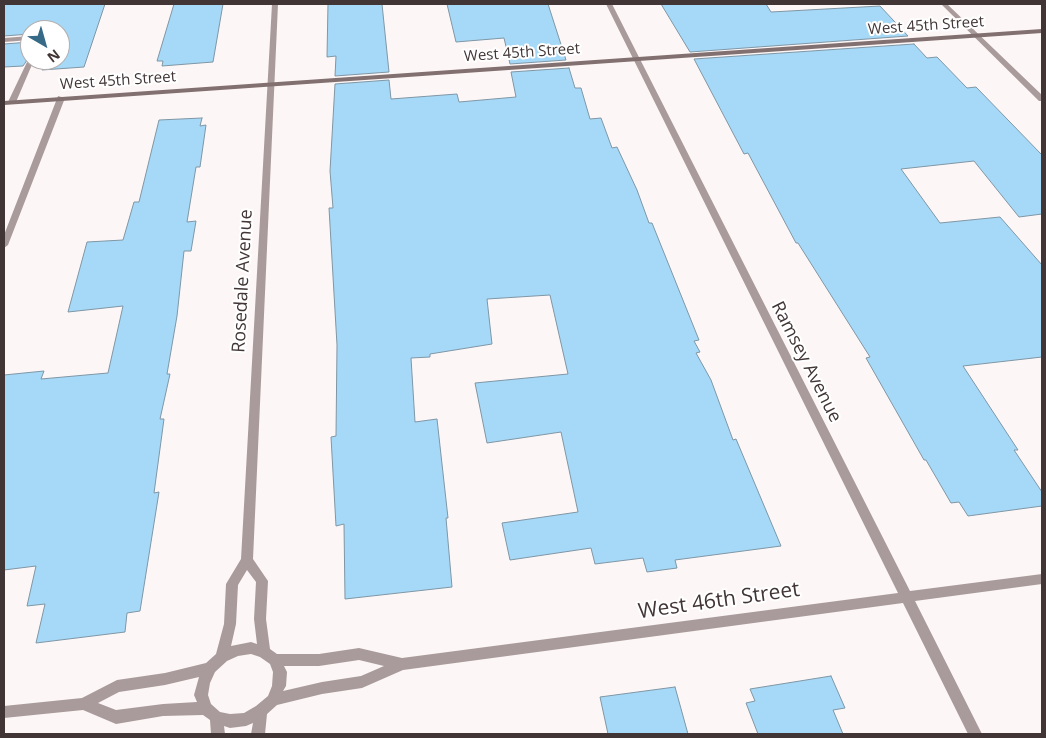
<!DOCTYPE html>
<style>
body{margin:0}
#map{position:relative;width:1046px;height:738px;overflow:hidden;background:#fdf6f6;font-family:"Open Sans",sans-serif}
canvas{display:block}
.frame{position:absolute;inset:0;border:5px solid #413535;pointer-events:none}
.north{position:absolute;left:20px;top:20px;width:50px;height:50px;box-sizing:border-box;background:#fff;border:1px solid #b3aeae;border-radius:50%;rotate:142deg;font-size:14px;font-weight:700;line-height:20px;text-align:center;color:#413535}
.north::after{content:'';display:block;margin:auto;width:18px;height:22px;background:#366a86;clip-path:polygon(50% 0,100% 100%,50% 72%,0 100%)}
</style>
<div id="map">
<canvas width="1046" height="738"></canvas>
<div class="frame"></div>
<div class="north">N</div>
</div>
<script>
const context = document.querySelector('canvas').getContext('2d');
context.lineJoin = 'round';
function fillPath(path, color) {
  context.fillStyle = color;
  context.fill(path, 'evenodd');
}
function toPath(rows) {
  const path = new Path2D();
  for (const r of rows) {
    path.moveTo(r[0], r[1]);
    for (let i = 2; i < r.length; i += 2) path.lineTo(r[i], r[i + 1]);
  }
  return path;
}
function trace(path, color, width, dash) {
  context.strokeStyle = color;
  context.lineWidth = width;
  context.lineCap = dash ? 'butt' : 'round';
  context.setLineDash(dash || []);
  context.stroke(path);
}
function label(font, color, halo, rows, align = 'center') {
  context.font = font + ' "Open Sans",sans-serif';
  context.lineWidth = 4;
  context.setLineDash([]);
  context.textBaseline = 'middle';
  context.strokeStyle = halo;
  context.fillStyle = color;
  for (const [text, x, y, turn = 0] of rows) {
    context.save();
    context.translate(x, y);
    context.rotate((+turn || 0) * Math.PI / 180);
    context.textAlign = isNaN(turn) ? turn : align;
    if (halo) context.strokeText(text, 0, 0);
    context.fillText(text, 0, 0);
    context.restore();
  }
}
const building = toPath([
 [4,4,105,4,84,67,42,70,44,65,34,65,36,60,60,60,60,30,30,30,30,34,4,36,4,4],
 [174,4,223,4,213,62,162,66,163,61,157,61,174,4],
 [328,4,382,4,389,72,335,76,336,56,327,57,328,4],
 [447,4,548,4,566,60,510,64,504,38,456,42,447,4],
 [661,4,766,4,771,12,880,6,908,36,690,52,661,4],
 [30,42,30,56,23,66,4,67,4,44,30,42],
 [914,44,927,58,937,57,967,88,976,87,1042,155,1042,214,1019,217,974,161,901,169,940,223,1000,217,1042,265,1042,357,963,366,1018,450,1014,450,1042,492,1042,506,968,516,959,502,951,503,926,460,924,460,866,358,870,357,798,243,796,243,748,153,744,154,694,59,914,44],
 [569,68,575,88,581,88,590,119,601,118,612,148,617,147,637,190,649,223,652,223,699,340,694,341,700,352,696,353,711,380,733,440,736,439,781,546,675,560,677,568,647,572,643,558,595,564,591,548,510,560,502,523,578,512,561,432,487,443,475,383,568,374,550,295,487,299,492,344,430,354,430,357,411,358,415,422,437,419,448,518,446,518,452,587,345,599,344,524,336,526,331,437,336,436,337,345,329,208,333,208,330,171,335,84,389,80,391,99,457,94,459,102,516,97,511,72,569,68],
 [202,118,200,126,206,125,200,167,196,167,187,222,196,221,191,251,184,251,177,316,167,374,170,374,160,419,164,419,154,493,159,492,140,611,127,613,125,632,36,643,45,604,27,606,36,566,4,570,4,375,44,371,41,379,108,373,123,306,68,312,87,242,123,240,134,202,139,202,159,120,202,118],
 [831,676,845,708,833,710,843,734,758,734,746,703,755,701,750,689,831,676],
 [675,687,688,734,608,734,600,697,675,687]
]);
fillPath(building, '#a6d9f7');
trace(building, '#7e96a5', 1);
fillPath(toPath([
 [30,36,30,40,4,42,4,38,30,36],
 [30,58,30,60,34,60,16,102,9,104,8,102,28,60,30,58],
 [58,96,65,98,8,245,4,248,4,235,58,96]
]), '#a99b9b');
fillPath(toPath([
 [272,4,278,4,253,559,268,581,266,619,270,649,277,654,319,654,359,648,402,658,898,593,606,4,612,4,910,591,1042,574,1042,584,915,601,982,734,968,734,903,603,403,670,362,688,322,694,277,705,267,714,265,734,251,734,253,723,246,726,230,728,224,726,225,734,211,734,210,720,203,715,163,716,116,724,83,710,4,718,4,706,82,698,117,680,165,673,206,663,216,654,224,624,226,584,241,559,272,4],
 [247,570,256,582,254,619,257,644,251,642,231,646,236,624,238,585,247,570],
 [251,654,260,657,270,664,273,672,272,686,268,696,256,706,244,713,230,714,220,712,211,704,208,695,210,683,215,672,227,661,238,656,251,654],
 [359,660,384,666,361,676,322,682,283,691,286,686,287,672,284,666,319,666,359,660],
 [199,677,194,695,197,702,163,704,116,710,98,703,119,692,165,685,199,677],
 [941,4,947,4,1042,95,1042,101,1039,101,941,4]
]), '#a99b9b');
fillPath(toPath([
 [1042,29,1042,33,4,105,4,101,1042,29]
]), '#826f6f');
label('15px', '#413535', '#fff', [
 ["West 45th Street",926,26,-4],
 ["West 45th Street",522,53,-4],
 ["West 45th Street",118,81,-4]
]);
label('18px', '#413535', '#fff', [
 ["Rosedale Avenue",243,281,-87],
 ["Ramsey Avenue",806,362,63]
]);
label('21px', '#413535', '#fff', [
 ["West 46th Street",719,601,-8]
]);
</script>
